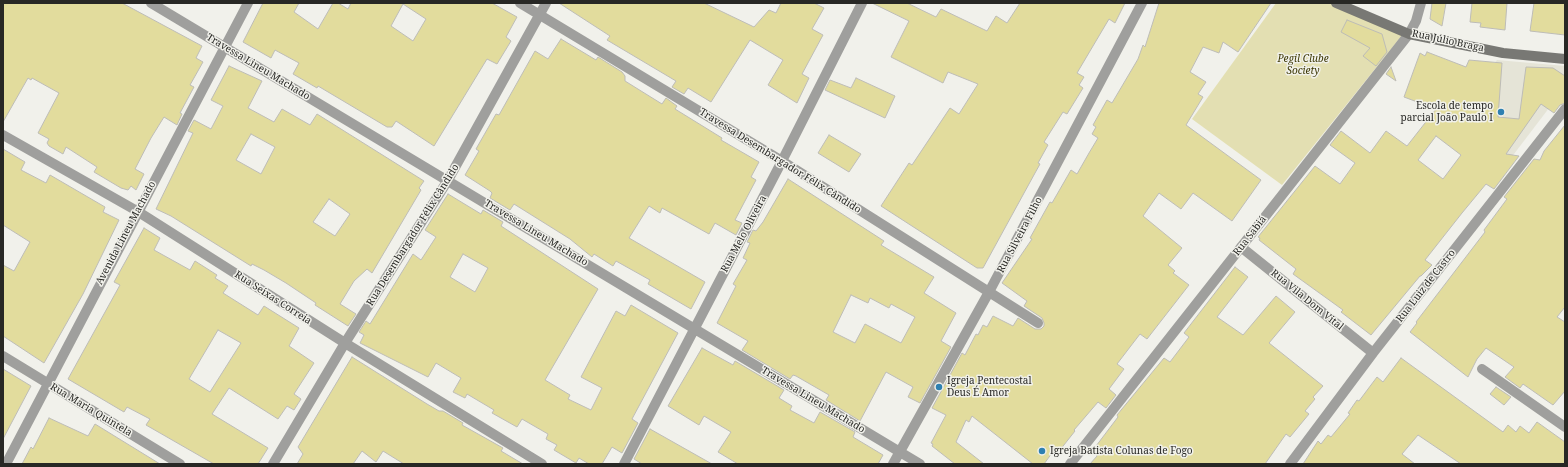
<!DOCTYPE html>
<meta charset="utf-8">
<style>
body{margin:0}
#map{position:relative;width:1568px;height:467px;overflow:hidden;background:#f1f1eb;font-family:"Noto Serif",serif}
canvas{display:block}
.frame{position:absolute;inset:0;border:4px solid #282825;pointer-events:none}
</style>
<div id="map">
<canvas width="1568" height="467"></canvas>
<div class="frame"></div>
</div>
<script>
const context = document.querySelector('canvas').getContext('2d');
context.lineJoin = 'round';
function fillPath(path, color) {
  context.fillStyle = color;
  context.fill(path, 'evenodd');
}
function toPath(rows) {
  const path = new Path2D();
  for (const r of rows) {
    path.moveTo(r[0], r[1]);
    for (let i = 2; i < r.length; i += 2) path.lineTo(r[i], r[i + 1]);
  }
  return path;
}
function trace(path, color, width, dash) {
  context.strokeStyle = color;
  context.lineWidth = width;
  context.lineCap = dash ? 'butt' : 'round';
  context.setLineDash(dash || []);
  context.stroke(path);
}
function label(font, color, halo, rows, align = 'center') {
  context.font = font + ' "Noto Serif",serif';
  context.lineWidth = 3;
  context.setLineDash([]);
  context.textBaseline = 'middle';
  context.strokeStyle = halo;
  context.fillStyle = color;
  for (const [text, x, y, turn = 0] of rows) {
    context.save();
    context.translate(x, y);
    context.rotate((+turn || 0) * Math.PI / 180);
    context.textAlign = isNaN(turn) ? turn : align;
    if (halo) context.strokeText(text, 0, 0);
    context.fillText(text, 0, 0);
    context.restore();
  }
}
fillPath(toPath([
 [1497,60,1565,66,1565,87,1495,179,1436,136]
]), '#e5e4d7');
fillPath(toPath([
 [1276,3,1330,3,1403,34,1282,185,1192,119]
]), '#e3dfb2');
const building = toPath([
 [3,3,122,3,202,46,196,58,203,62,190,85,194,87,180,113,182,114,177,125,164,117,151,138,135,169,144,174,136,190,131,186,128,190,121,188,94,172,97,167,66,147,63,154,49,146,47,143,49,139,38,133,59,93,32,78,31,80,28,78,3,122,3,3],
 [263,3,299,3,294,12,318,29,333,3,338,3,348,9,351,3,492,3,517,17,506,37,511,41,497,64,487,59,434,146,396,121,392,127,387,127,318,86,317,88,293,74,299,63,275,50,271,58,243,42,263,3],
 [403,4,426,19,413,41,391,26,403,4],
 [559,3,704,3,754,27,769,10,776,13,781,3,814,3,824,8,812,29,823,35,802,74,809,78,797,103,768,85,783,60,750,40,711,102,688,88,684,94,672,87,676,81,607,40,610,36,559,3],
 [872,3,907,3,936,17,941,9,987,31,996,16,1007,23,1020,3,1125,3,1115,23,1109,19,1077,73,1084,77,1079,85,1083,88,1067,114,1063,112,1044,142,1048,145,1038,163,1040,164,1035,173,983,268,977,268,881,206,909,163,912,165,950,108,959,114,978,84,948,72,943,83,891,57,909,21,872,3],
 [1159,3,1271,3,1238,52,1223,42,1219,53,1203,47,1190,72,1206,82,1198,94,1203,97,1186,125,1261,180,1232,221,1193,193,1181,209,1159,193,1143,216,1182,248,1168,265,1175,271,1173,273,1189,285,1147,339,1140,334,1117,364,1124,369,1109,389,1116,395,1106,408,1098,402,1074,430,1075,431,1056,455,1052,453,1044,464,1033,464,972,416,969,422,966,420,956,442,984,464,955,464,932,446,933,444,931,443,946,415,932,408,962,353,965,355,976,334,978,335,983,325,987,327,993,316,1013,326,1018,318,1035,329,1041,329,1044,326,1044,323,1042,318,1024,306,1027,301,1002,283,1032,239,1030,238,1050,202,1052,203,1071,170,1077,174,1089,153,1098,138,1092,134,1096,127,1093,125,1107,100,1112,103,1138,59,1143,45,1145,47,1159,3],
 [1432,3,1446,3,1442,26,1430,19,1432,3],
 [1472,3,1507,3,1505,30,1480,27,1481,23,1470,22,1472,3],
 [1534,3,1565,3,1565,35,1530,31,1534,3],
 [1347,20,1382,34,1387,52,1376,66,1363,56,1370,48,1341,32,1347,20],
 [561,39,596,60,598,57,622,72,625,76,625,81,662,104,666,98,677,106,675,109,722,138,721,140,759,162,751,177,756,180,735,220,742,223,736,235,715,223,709,234,662,208,660,213,649,206,629,238,705,282,691,309,648,284,650,280,616,261,613,266,594,254,592,257,570,239,514,204,510,210,490,198,492,193,490,191,465,175,479,151,476,149,496,114,499,115,535,51,548,59,561,39],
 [1427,52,1466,67,1469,60,1502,63,1498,117,1519,119,1526,67,1553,68,1565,76,1565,103,1560,105,1554,113,1541,104,1506,154,1519,156,1494,189,1486,184,1462,213,1425,260,1432,265,1421,276,1420,276,1371,335,1341,312,1343,310,1293,274,1296,269,1259,240,1260,238,1258,237,1315,166,1340,184,1355,163,1330,145,1341,131,1370,153,1386,131,1407,146,1436,109,1404,97,1420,53,1425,56,1427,52],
 [1436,136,1461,155,1443,179,1418,160,1436,136],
 [229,66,262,81,248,108,274,122,282,109,310,125,317,114,424,181,419,188,421,190,372,273,367,269,354,281,340,304,356,314,348,326,315,305,316,303,286,283,264,270,252,264,251,266,171,216,156,209,193,133,188,131,194,120,211,129,223,106,211,100,229,66],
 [251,134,275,147,261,174,236,160,251,134],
 [329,199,350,214,335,236,313,222,329,199],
 [1391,67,1396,81,1386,74,1391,67],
 [856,78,895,96,885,118,825,90,830,80,851,88,856,78],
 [1565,125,1565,307,1557,317,1565,322,1565,391,1553,405,1523,384,1520,388,1505,377,1514,367,1486,348,1477,359,1468,377,1410,332,1417,323,1416,322,1485,232,1484,230,1507,199,1504,197,1534,159,1540,160,1544,151,1565,125],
 [829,135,861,154,849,172,818,153,829,135],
 [3,149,25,162,21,170,46,183,50,175,105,207,103,212,119,220,83,294,44,363,3,336,3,265,14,271,30,242,3,225,3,149],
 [788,179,884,241,881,245,934,277,924,293,956,313,941,341,951,347,920,403,908,397,913,387,886,372,860,421,826,400,829,395,796,376,793,375,790,379,742,350,748,341,717,323,736,286,733,284,747,260,743,258,750,243,747,242,753,230,756,231,763,222,788,179],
 [851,295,868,303,870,298,889,308,891,304,915,317,901,343,865,324,855,343,833,332,851,295],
 [448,194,481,214,483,210,503,222,501,226,598,289,545,380,570,395,568,399,591,410,602,388,581,377,616,311,625,316,631,305,678,333,632,419,638,423,622,453,612,447,602,464,589,464,579,458,576,463,554,450,557,445,546,439,548,434,522,419,517,427,492,413,494,410,467,394,465,398,453,392,461,378,436,363,428,377,360,343,364,335,359,332,366,321,370,324,413,254,421,260,436,237,425,230,448,194],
 [463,254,488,268,475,292,450,277,463,254],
 [144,228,160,238,154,250,190,270,195,261,217,275,215,278,228,286,223,293,258,315,264,306,299,328,289,346,314,363,294,394,301,399,294,410,287,406,278,419,229,388,212,414,268,448,258,464,214,464,146,425,150,419,127,407,124,412,68,379,120,285,114,282,144,228],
 [218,330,241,343,210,392,189,379,218,330],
 [1235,267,1248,277,1217,317,1243,335,1276,296,1295,312,1269,343,1323,386,1313,397,1315,399,1305,411,1309,414,1290,437,1286,434,1265,464,1090,464,1097,456,1093,450,1118,417,1117,415,1164,358,1170,362,1189,337,1184,333,1235,267],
 [702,348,733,365,735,361,784,390,779,398,792,406,790,410,814,423,820,412,855,432,853,437,883,455,878,464,738,464,718,452,731,432,704,416,699,425,668,406,702,348],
 [352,357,427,404,439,411,443,411,463,423,462,425,503,448,501,451,523,464,404,464,383,451,376,462,362,451,353,464,297,464,303,454,298,447,352,357],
 [1401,358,1503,432,1508,425,1516,432,1520,426,1529,433,1537,422,1565,442,1565,464,1461,464,1418,435,1402,454,1415,464,1303,464,1318,441,1321,444,1328,435,1331,437,1350,414,1348,413,1357,400,1359,401,1377,377,1383,382,1401,358],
 [3,369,31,386,3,439,3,369],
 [1496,387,1511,397,1504,405,1490,394,1496,387],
 [49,418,88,436,95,424,160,464,22,464,31,447,33,449,49,418],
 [650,429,712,464,642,464,634,459,650,429]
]);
fillPath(building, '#e2dc9d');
trace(building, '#bdbcb7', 1);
trace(toPath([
 [151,3,920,464],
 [520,3,782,161,1038,323],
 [3,135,137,211,345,343,542,464],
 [1241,247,1373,353],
 [3,356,180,464],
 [1482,369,1565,427],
 [6,464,248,3],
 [273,464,345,343,448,180,546,3],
 [624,464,782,161,862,3],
 [893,464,989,292,1142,3],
 [1070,464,1409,34,1416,21,1421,3],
 [1290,464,1373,353,1565,109]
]), '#9f9f9d', 10);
trace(toPath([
 [1336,3,1409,34,1503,53,1565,59]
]), '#787874', 10);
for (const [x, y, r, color] of [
 [1501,112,4,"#2e80b1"],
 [939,387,4,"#2e80b1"],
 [1042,451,4,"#2e80b1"]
]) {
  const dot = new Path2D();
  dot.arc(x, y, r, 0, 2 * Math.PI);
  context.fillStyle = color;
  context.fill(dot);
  trace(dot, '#f1f1eb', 1.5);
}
label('10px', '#282825', '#f1f1eb', [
 ["Rua Júlio Braga",1448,41,12],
 ["Travessa Lineu Machado",258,67,31],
 ["Travessa Desembargador Félix Cândido",780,161,32],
 ["Avenida Lineu Machado",126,233,-62],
 ["Travessa Lineu Machado",536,233,31],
 ["Rua Melo Oliveira",744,234,-62],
 ["Rua Desembargador Félix Cândido",413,235,-58],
 ["Rua Silveira Filho",1020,235,-62],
 ["Rua Sabiá",1250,236,-52],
 ["Rua Luiz de Castro",1426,286,-52],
 ["Rua Seixas Correia",273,298,33],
 ["Rua Vila Dom Vital",1307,300,39],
 ["Travessa Lineu Machado",813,400,31],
 ["Rua Maria Quintela",91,410,31]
]);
label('italic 10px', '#3c3703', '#f1f1eb', [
 ["Pegil Clube",1303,59],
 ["Society",1303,71]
]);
label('10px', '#282825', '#f1f1eb', [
 ["Escola de tempo",1493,106,"right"],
 ["parcial João Paulo I",1493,118,"right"],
 ["Igreja Pentecostal",947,381],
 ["Deus É Amor",947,393],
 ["Igreja Batista Colunas de Fogo",1050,451]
], 'left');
</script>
